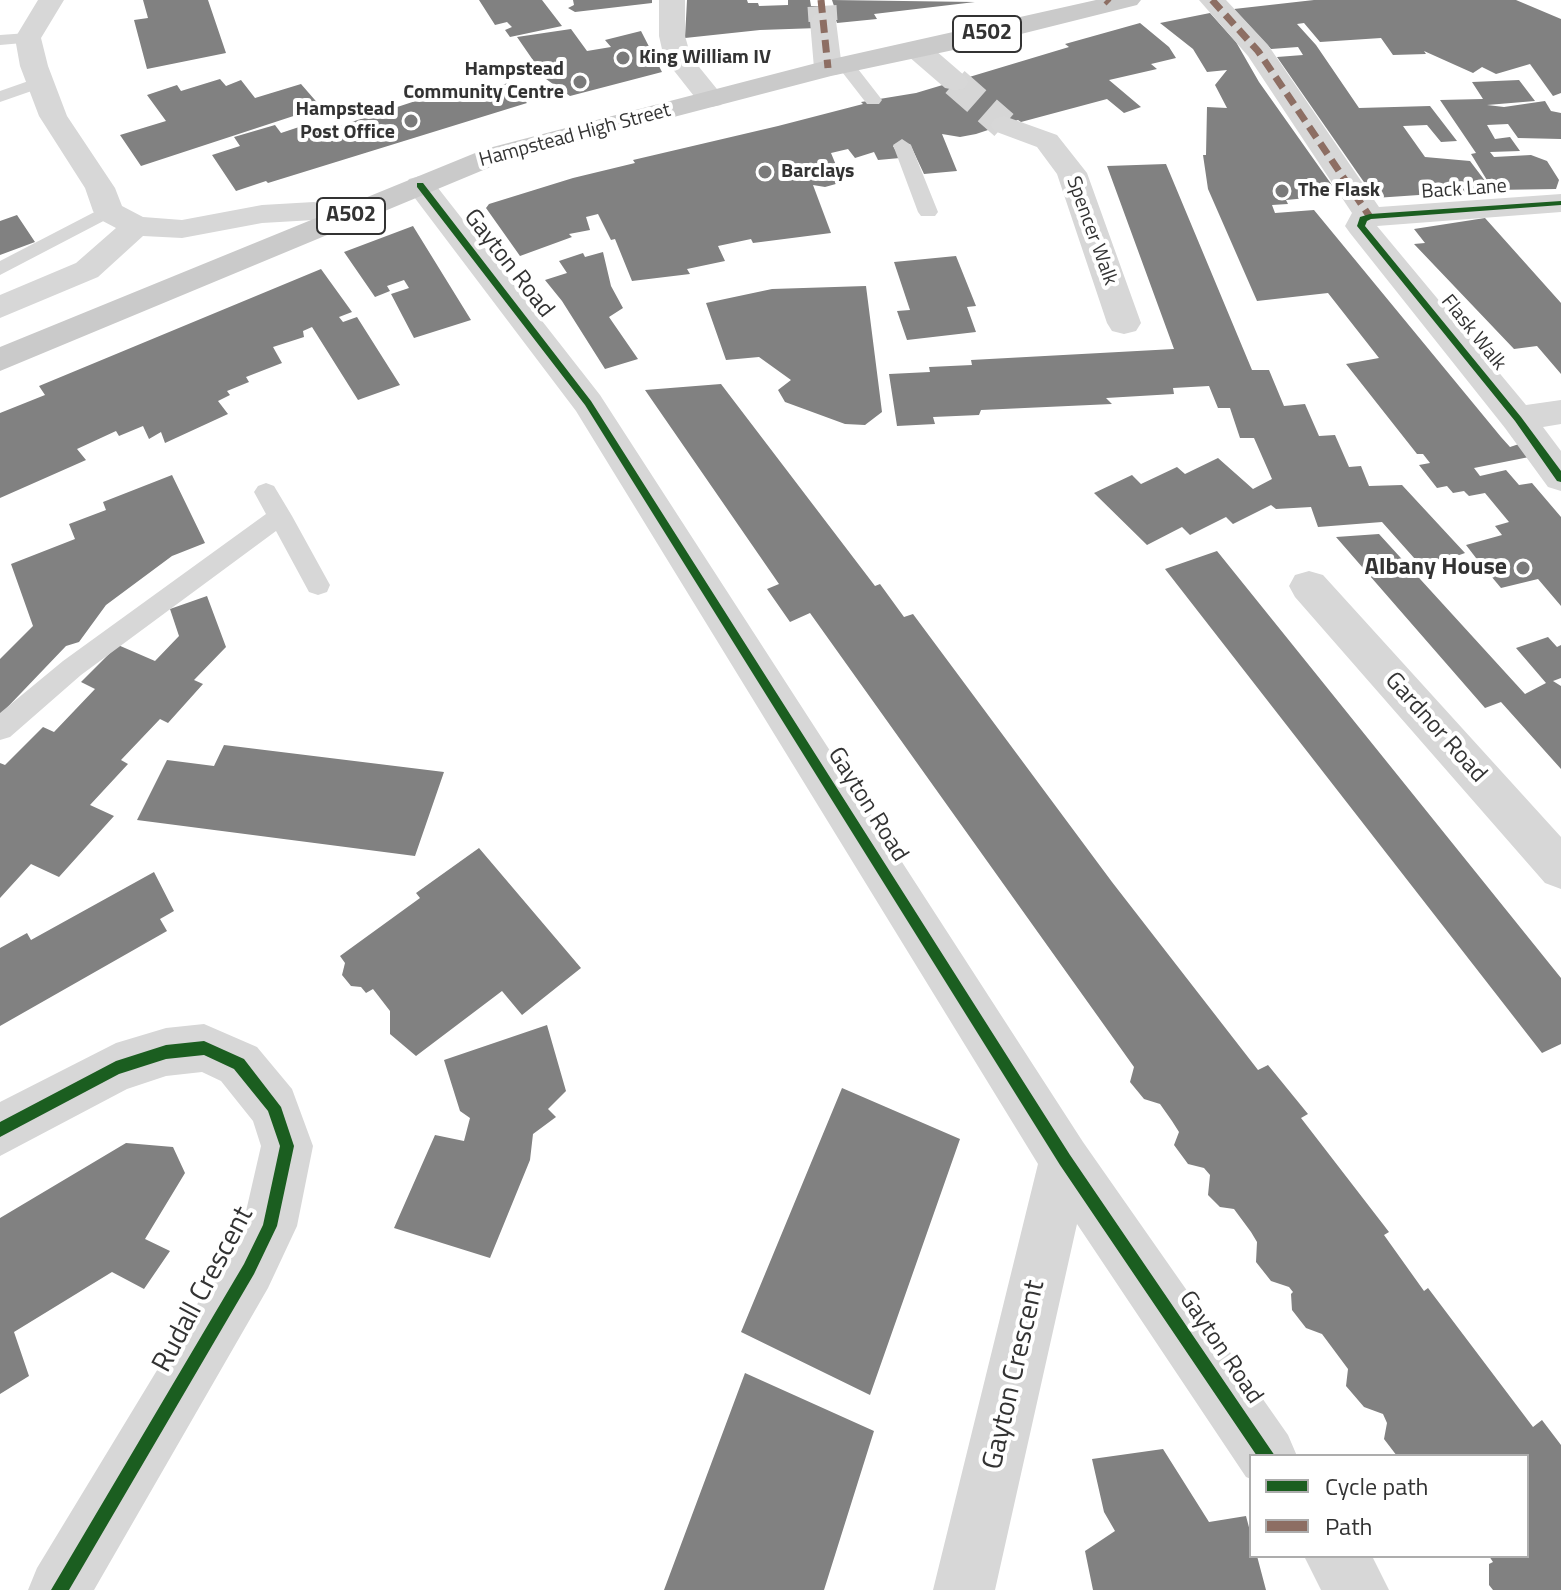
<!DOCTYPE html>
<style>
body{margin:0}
#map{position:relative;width:1561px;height:1590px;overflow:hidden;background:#fff;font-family:"Titillium Web",sans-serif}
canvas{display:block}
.legend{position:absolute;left:1249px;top:1454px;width:280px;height:104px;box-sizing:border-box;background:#fff;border:2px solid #adadad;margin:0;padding:10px 14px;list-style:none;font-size:24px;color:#333}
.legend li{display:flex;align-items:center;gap:16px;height:40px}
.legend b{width:40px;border:2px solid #adadad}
</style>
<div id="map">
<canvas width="1561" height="1590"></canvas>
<ul class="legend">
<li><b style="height:10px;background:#1b5e20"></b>Cycle path</li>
<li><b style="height:10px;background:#8d6e63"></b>Path</li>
</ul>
</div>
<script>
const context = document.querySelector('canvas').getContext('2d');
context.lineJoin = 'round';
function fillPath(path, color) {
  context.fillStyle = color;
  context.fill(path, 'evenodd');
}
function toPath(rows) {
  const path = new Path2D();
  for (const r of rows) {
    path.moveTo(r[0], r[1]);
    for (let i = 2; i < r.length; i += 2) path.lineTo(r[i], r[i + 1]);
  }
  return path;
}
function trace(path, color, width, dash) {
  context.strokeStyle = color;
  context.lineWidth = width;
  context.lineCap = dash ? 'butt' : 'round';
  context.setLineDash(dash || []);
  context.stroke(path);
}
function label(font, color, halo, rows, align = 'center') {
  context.font = font + ' "Titillium Web",sans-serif';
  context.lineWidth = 8;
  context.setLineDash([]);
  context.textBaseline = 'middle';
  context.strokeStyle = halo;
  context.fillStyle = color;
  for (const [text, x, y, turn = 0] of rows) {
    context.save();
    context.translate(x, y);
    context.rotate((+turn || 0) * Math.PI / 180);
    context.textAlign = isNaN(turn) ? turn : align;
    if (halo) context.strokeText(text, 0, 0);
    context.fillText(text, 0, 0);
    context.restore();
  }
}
fillPath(toPath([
 [143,0,208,0,226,53,147,69,134,20,148,18],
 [479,0,542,0,562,26,510,37,505,30,512,27,507,22,495,25],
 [573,0,652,0,652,3,575,12,568,8,574,5],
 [687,0,747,0,748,3,758,3,759,6,788,5,788,0,810,0,811,6,834,6,832,0,975,2,874,14,877,19,837,23,836,20,816,20,818,28,760,30,685,38],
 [1314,0,1516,0,1561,19,1561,93,1553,96,1530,64,1496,74,1482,67,1473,73,1424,51,1426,54,1393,55,1381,38,1320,42,1304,23,1297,24,1316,45,1359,108,1430,106,1457,141,1441,142,1427,125,1403,126,1425,157,1470,161,1492,190,1375,198,1277,57,1303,55,1298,47,1271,49,1234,9],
 [1210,13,1236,42,1259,82,1339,195,1286,200,1288,204,1272,205,1275,213,1314,210,1501,437,1510,447,1519,444,1529,457,1474,468,1480,476,1506,470,1519,485,1532,483,1561,517,1561,606,1538,579,1501,588,1476,558,1466,545,1502,535,1495,526,1509,522,1485,493,1469,496,1464,491,1453,493,1447,486,1437,488,1419,465,1430,463,1423,454,1417,454,1346,364,1379,358,1328,293,1257,301,1208,189,1203,155,1206,155,1207,107,1227,108,1215,85,1227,70,1207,72,1193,49,1160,23],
 [1140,23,1169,47,1176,58,1151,64,1157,69,1109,80,1141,107,1124,113,1107,99,1021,122,1018,120,976,134,960,137,942,134,957,171,924,174,910,144,893,146,900,158,878,160,874,152,855,158,848,149,831,153,843,182,825,187,813,185,831,233,753,243,751,239,718,246,725,261,687,269,690,274,632,281,615,239,611,240,598,214,586,217,590,230,569,234,572,237,520,256,486,208,489,204,573,178,635,163,633,160,778,126,863,104,861,102,916,93,1069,47,1065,44],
 [571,29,587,51,611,47,605,40,641,31,662,72,570,96,546,79,517,37],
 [220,79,226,86,241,80,255,98,301,84,321,107,141,166,120,135,166,121,147,95,177,85,181,91],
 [1519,80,1535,101,1487,105,1504,107,1545,101,1551,111,1561,113,1561,139,1518,138,1508,124,1487,125,1495,139,1510,137,1520,151,1490,152,1494,157,1531,155,1547,161,1559,180,1556,189,1493,190,1471,154,1476,153,1440,100,1483,99,1472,82],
 [508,83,527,103,268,183,266,181,236,191,212,155,240,146,234,137,275,125,281,133,311,123,318,133,446,91,449,93,479,84,486,90],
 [1166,164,1252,370,1269,370,1284,406,1305,404,1319,436,1335,435,1349,467,1361,466,1369,486,1402,485,1465,553,1423,568,1382,522,1318,527,1311,507,1276,509,1271,505,1233,524,1226,517,1190,535,1182,527,1147,545,1094,493,1132,475,1141,484,1177,467,1185,474,1218,458,1253,489,1272,479,1254,438,1240,438,1230,408,1218,408,1209,386,1173,388,1174,394,1106,398,1112,404,981,410,979,415,933,417,935,424,897,426,889,374,930,372,929,367,972,365,971,360,1174,349,1107,166],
 [17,215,35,242,0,255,0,221],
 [1485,218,1561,303,1561,374,1537,346,1514,349,1414,244,1425,243,1414,229],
 [413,226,471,320,414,338,391,294,409,288,404,280,387,286,390,291,375,297,344,252],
 [603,252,611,286,623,308,609,317,638,359,605,369,562,301,545,280,567,273,559,261,583,253,585,257],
 [956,256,976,306,967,307,976,332,907,340,897,311,910,310,894,262],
 [321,269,352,312,339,317,343,322,357,317,400,385,358,400,312,327,303,331,304,337,273,347,282,363,246,377,249,382,227,391,230,395,218,401,228,414,165,443,161,432,149,439,143,426,119,436,116,431,77,449,86,460,0,498,0,413,45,395,39,386],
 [866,286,882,412,865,425,845,424,785,402,778,390,791,380,759,357,726,360,706,303,772,289],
 [721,384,875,586,880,584,904,617,913,614,1112,882,1258,1070,1268,1065,1308,1114,1301,1118,1389,1232,1384,1235,1424,1291,1428,1288,1533,1427,1542,1420,1561,1445,1561,1590,1493,1590,1489,1585,1489,1564,1493,1562,1489,1556,1527,1556,1527,1456,1397,1456,1384,1439,1387,1423,1383,1414,1364,1407,1346,1386,1348,1369,1322,1334,1306,1328,1292,1310,1291,1294,1293,1292,1289,1287,1271,1281,1256,1262,1257,1242,1251,1232,1234,1209,1220,1207,1208,1195,1210,1175,1204,1168,1188,1164,1174,1145,1179,1132,1172,1121,1160,1104,1144,1099,1130,1082,1134,1067,810,613,790,622,767,589,779,584,645,390],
 [172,475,205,543,172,556,106,605,79,642,66,646,0,715,0,659,33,626,11,564,75,539,69,524,106,510,103,502],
 [1379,534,1525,694,1546,683,1516,648,1548,637,1557,647,1561,645,1561,678,1553,681,1561,686,1561,769,1501,702,1485,708,1336,537],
 [1217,551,1561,978,1561,1044,1542,1053,1165,569],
 [207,596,226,647,194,680,203,684,168,723,160,719,121,760,128,764,90,805,114,816,59,877,31,864,0,898,0,763,5,765,43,727,54,732,95,689,81,682,118,645,155,661,179,636,170,609],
 [224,745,444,772,415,856,137,820,167,760,214,766],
 [479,848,581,968,522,1015,502,991,416,1056,390,1034,390,1011,373,989,366,993,361,987,351,986,342,975,345,963,340,956,420,898,416,893],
 [154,872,174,911,160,919,167,931,0,1026,0,948,27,933,31,940],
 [547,1025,566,1091,548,1109,556,1117,533,1134,530,1160,490,1258,394,1228,435,1135,464,1141,470,1118,460,1111,444,1060],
 [842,1088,960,1139,870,1395,741,1332],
 [126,1143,173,1147,185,1173,145,1239,170,1251,144,1289,112,1272,14,1332,29,1376,0,1394,0,1218],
 [745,1373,874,1431,824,1590,664,1590],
 [1163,1449,1209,1522,1246,1516,1251,1535,1251,1556,1257,1556,1266,1590,1093,1590,1085,1551,1115,1531,1104,1512,1092,1459]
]), '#818181');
trace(toPath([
 [822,6,823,21],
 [955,82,1004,125]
]), '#d6d6d6', 29, [29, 14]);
fillPath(toPath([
 [28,33,37,38,34,42,0,45,0,35,28,33],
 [845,59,851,60,879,96,882,100,879,104,867,104,839,68,836,64,845,59],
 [40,77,46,78,49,82,46,86,0,102,0,91,40,77],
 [902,139,911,145,938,212,935,216,921,216,918,212,893,145,902,139],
 [108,205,118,211,115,215,0,275,0,261,108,205],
 [266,483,274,486,292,516,330,585,327,592,318,595,309,592,276,531,81,675,10,737,0,740,0,713,63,661,266,514,254,492,258,486,266,483]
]), '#d7d7d7');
fillPath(toPath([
 [38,0,64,0,41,38,48,66,67,116,115,188,122,206,143,217,182,220,262,205,314,202,358,211,362,218,358,225,347,227,314,220,262,223,182,238,143,236,98,277,0,318,0,295,76,263,116,228,97,218,93,211,85,188,39,116,20,66,15,38,38,0],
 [659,0,685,0,685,36,691,57,725,99,721,105,711,107,701,105,664,58,659,36,659,0],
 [1199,0,1226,0,1268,45,1379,207,1561,194,1561,212,1377,226,1526,405,1561,400,1561,424,1543,427,1561,451,1561,491,1548,487,1505,428,1350,233,1345,226,1352,213,1248,56,1199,0],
 [823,13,832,15,836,21,842,68,838,74,828,76,818,74,814,68,810,21,814,15,823,13],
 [918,42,928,44,965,76,969,82,965,88,955,90,945,88,908,56,904,50,908,44,918,42],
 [1004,116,1057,135,1087,173,1141,323,1136,331,1124,334,1112,331,1107,323,1057,174,1037,147,994,131,990,125,994,119,1004,116],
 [420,176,431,179,600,395,1083,1142,1288,1435,1297,1456,1251,1456,1251,1479,1246,1477,1077,1224,995,1590,933,1590,1038,1164,576,411,405,185,409,179,420,176],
 [1309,571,1323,575,1561,837,1561,889,1545,883,1295,597,1289,586,1295,575,1309,571],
 [204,1024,257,1047,292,1089,313,1146,297,1226,268,1288,94,1590,28,1590,37,1568,230,1250,244,1220,261,1146,253,1121,221,1081,202,1072,166,1076,127,1089,0,1156,0,1102,116,1043,166,1028,204,1024],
 [1304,1556,1372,1556,1389,1590,1321,1590,1304,1556]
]), '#d7d7d7');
fillPath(toPath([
 [1096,0,1141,0,1137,5,977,45,831,76,505,161,0,371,0,347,485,149,828,60,1096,0]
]), '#cacaca');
trace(toPath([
 [821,0,828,68],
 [1106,0,1109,3],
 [1212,0,1258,51,1370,217]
]), '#8d6e63', 7, [13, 7]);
fillPath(toPath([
 [417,183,423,183,591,401,1070,1155,1275,1456,1257,1456,1060,1165,585,405,417,187,417,183],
 [1561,201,1561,205,1371,219,1367,221,1365,226,1521,417,1561,471,1561,482,1557,481,1515,421,1357,226,1360,217,1370,214,1561,201],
 [204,1041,244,1059,281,1107,294,1146,277,1226,254,1274,69,1590,51,1590,244,1264,263,1225,280,1146,268,1111,234,1069,204,1055,166,1059,119,1074,0,1137,0,1122,116,1061,166,1045,204,1041]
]), '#1b5e20');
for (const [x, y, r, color] of [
 [623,58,8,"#7a7a7a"],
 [580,82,8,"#7a7a7a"],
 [411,121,8,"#7a7a7a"],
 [765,172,8,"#7a7a7a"],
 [1282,191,8,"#7a7a7a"],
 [1523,568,8,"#7a7a7a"]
]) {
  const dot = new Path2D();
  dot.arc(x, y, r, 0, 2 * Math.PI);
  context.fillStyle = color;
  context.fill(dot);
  trace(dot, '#fff', 3);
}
label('bold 20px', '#333', '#fff', [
 ["King William IV",639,58],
 ["Hampstead",564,70,"right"],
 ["Community Centre",564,93,"right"],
 ["Hampstead",395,110,"right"],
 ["Post Office",395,133,"right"],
 ["Barclays",781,172],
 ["The Flask",1298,191]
], 'left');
label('20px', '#333', '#fff', [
 ["Hampstead High Street",575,136,-15],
 ["Back Lane",1464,190,-4],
 ["Spencer Walk",1091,231,70],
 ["Flask Walk",1473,333,51]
]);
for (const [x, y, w] of [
 [987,34,68],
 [351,216,68]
]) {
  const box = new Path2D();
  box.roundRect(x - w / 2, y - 18, w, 36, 6);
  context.fillStyle = '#fff';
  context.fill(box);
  trace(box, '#333', 2);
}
label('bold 22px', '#333', null, [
 ["A502",987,34],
 ["A502",351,216]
]);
label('24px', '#333', '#fff', [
 ["Gayton Road",508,264,52],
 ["Gardnor Road",1435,728,48],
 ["Gayton Road",867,805,58],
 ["Gayton Road",1220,1348,56]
]);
label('bold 24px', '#333', '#fff', [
 ["Albany House",1507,568]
], 'right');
label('28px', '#333', '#fff', [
 ["Rudall Crescent",204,1290,-62],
 ["Gayton Crescent",1015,1375,-77]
]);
</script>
